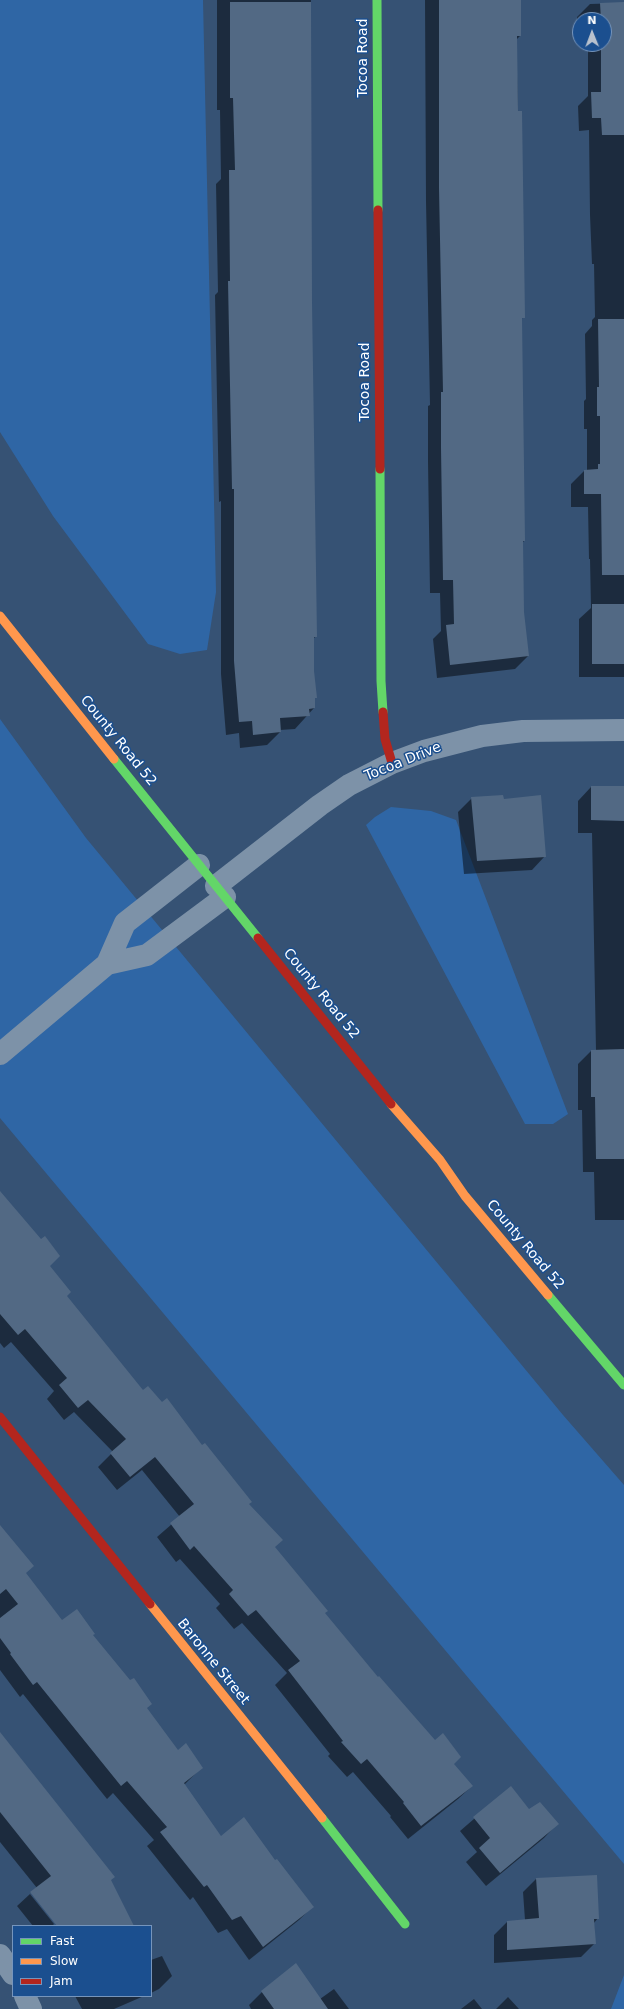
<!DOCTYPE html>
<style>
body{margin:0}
#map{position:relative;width:624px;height:2009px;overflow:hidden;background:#365274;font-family:"DejaVu Sans",sans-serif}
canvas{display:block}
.legend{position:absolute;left:12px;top:1925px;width:140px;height:72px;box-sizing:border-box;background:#1b4f8f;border:1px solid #7695bc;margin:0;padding:5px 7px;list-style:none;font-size:12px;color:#fff}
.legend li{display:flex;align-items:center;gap:8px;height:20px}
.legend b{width:20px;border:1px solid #7695bc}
.north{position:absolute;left:572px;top:12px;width:40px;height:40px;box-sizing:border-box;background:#1b4f8f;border:1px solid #7695bc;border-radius:50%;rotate:359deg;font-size:11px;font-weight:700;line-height:16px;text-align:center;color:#fff}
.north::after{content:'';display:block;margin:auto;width:14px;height:18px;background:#b9c2ce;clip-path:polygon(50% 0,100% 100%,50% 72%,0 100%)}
</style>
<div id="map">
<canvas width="624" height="2009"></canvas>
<ul class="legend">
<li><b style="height:5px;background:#63d668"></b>Fast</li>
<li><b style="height:5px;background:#ff974d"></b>Slow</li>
<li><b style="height:5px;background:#b3261e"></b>Jam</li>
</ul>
<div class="north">N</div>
</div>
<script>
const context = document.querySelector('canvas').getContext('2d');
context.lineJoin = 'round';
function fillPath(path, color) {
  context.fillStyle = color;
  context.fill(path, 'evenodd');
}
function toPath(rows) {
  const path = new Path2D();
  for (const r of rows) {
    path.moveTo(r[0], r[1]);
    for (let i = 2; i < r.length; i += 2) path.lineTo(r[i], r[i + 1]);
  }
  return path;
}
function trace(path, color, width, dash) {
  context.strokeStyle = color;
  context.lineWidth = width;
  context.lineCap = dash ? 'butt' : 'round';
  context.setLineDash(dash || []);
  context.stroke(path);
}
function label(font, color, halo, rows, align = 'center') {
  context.font = font + ' "DejaVu Sans",sans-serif';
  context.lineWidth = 3;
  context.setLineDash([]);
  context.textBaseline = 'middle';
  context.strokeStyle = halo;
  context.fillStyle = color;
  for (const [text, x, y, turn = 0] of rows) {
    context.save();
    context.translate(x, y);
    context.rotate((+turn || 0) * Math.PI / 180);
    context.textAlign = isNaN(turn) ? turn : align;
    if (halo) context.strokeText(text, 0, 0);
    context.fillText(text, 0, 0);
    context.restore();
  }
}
fillPath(toPath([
 [0,0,203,0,216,592,207,650,180,654,148,644,53,516,0,432],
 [0,719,86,838,563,1415,624,1485,624,1864,0,1118],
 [391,807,431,811,456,820,568,1114,553,1124,525,1124,366,825,375,817],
 [624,1975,624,2009,611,2009]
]), '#2f66a5');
fillPath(toPath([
 [217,0,311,0,311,302,316,636,313,639,314,708,295,729,280,730,280,732,267,745,240,748,239,733,226,735,221,674,221,501,219,502,215,295,218,292,216,184,221,179,220,110,217,110],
 [425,0,520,0,520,36,516,40,524,317,521,319,524,541,522,543,523,612,528,656,515,669,437,678,433,639,441,631,440,593,430,593,428,462,428,406,430,405,426,202],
 [624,3,624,677,579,677,579,619,591,608,590,559,589,559,588,507,571,507,571,484,584,471,587,471,587,429,584,429,584,401,586,399,585,334,592,326,592,320,595,317,594,264,592,264,590,215,589,130,579,131,578,106,588,96,588,44,604,44,604,20,580,20,580,42,577,42,577,17,590,4],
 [591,787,624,787,624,1220,595,1220,594,1172,583,1172,582,1110,578,1110,578,1064,591,1051,596,1051,592,833,578,833,578,801],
 [472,798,545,856,532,870,464,874,458,812],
 [0,1193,49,1266,66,1296,143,1391,202,1447,248,1504,274,1547,324,1613,378,1678,472,1786,458,1799,408,1839,390,1817,391,1816,353,1772,347,1777,328,1756,330,1754,275,1685,287,1673,242,1623,234,1629,216,1608,220,1604,180,1559,176,1562,157,1537,180,1517,142,1470,117,1490,98,1467,113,1452,74,1412,64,1420,47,1399,54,1391,11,1342,4,1348,0,1343],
 [0,1526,25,1574,62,1621,92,1636,177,1752,202,1767,184,1785,221,1837,275,1862,313,1906,299,1920,249,1960,227,1929,218,1933,193,1897,190,1900,147,1846,154,1840,113,1793,107,1799,23,1694,20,1697,0,1670],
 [0,1733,114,1877,30,1893,37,1888,0,1842],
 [511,1787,529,1810,557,1824,544,1838,486,1886,466,1862,477,1852,460,1831],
 [536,1879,598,1918,594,1923,595,1943,581,1957,494,1963,494,1935,507,1922,525,1920,523,1892],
 [30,1894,54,1924,52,1926,33,1926,17,1906],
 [162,1956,172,1976,159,1989,151,1993,151,1960],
 [334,1989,349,2009,251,2009,249,2005,262,1992,320,1999],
 [75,1996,144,1996,114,2009,82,2009],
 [508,1997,519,2009,496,2009],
 [474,1999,482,2009,461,2009]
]), '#0007');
fillPath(toPath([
 [439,0,521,0,521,36,517,36,518,111,522,111,525,318,522,318,525,541,523,541,524,612,529,656,450,665,446,625,454,624,453,580,443,580,441,448,441,392,443,392,439,188],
 [230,2,311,2,312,302,317,637,314,637,314,671,317,698,315,698,315,708,309,709,310,716,280,718,281,732,253,735,252,721,239,722,234,661,234,489,232,489,228,281,230,281,229,170,235,170,233,98,230,98],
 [624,2,624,135,602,135,601,118,592,118,591,92,601,92,601,44,604,44,604,20,601,20,600,3],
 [598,319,624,319,624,575,602,575,601,494,584,494,584,470,598,469,598,464,600,464,600,416,597,416,597,387,599,387],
 [592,604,624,604,624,664,592,664],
 [591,786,624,786,624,821,591,820],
 [503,795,504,799,541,795,546,857,477,861,471,797],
 [624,1049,624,1159,596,1159,595,1097,591,1097,591,1050],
 [0,1191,41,1239,45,1236,60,1256,50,1266,71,1292,67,1296,143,1390,148,1386,162,1402,167,1398,202,1445,205,1443,252,1502,249,1504,283,1540,275,1547,328,1611,325,1613,378,1677,379,1676,435,1740,443,1733,461,1757,454,1764,473,1786,421,1826,403,1803,404,1802,367,1759,361,1764,341,1742,343,1741,288,1670,300,1661,256,1610,248,1616,229,1594,233,1590,194,1546,190,1550,170,1523,194,1504,155,1457,130,1477,110,1453,126,1439,88,1400,78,1408,59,1385,67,1378,25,1329,18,1335,0,1314],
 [0,1525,34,1566,26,1573,62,1620,77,1609,95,1634,93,1635,130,1680,134,1678,152,1704,147,1708,178,1750,186,1743,203,1768,184,1783,221,1836,244,1817,275,1860,277,1859,314,1907,263,1947,241,1916,232,1920,207,1885,204,1887,160,1832,167,1827,127,1781,121,1786,37,1682,33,1685,10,1654,11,1653,0,1638,0,1618,18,1604,6,1589,0,1594],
 [0,1732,115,1877,111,1880,134,1926,57,1926,30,1892,51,1876,0,1812],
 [511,1786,529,1809,540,1802,559,1824,500,1873,479,1848,490,1838,473,1817],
 [597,1875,599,1919,594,1919,596,1944,507,1950,507,1921,539,1918,536,1878],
 [296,1963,328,2009,274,2009,261,1991]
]), '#526984');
trace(toPath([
 [216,886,320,805,349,785,392,763,424,751,482,736,523,731,624,730],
 [107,964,147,955,225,897],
 [0,1054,107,964,125,923,199,865],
 [0,1955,13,1974],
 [25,1996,31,2009]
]), '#7d92a8', 22);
trace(toPath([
 [377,0,378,210],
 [380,469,381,681,383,712],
 [114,759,258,938],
 [548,1295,624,1385],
 [322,1818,405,1924]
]), '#63d668', 9);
trace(toPath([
 [0,616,114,759],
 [391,1104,440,1160,465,1196,548,1295],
 [150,1604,322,1818]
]), '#ff974d', 9);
trace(toPath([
 [378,210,380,469],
 [383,712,385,739,392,763],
 [258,938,391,1104],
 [0,1417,150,1604]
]), '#b3261e', 9);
label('14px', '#fff', '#1b4f8f', [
 ["Tocoa Road",363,58,-90],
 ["Tocoa Road",365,382,-90],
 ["County Road 52",118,741,51],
 ["Tocoa Drive",403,762,-22],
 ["County Road 52",321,994,51],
 ["County Road 52",525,1245,50],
 ["Baronne Street",213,1662,51]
]);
</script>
